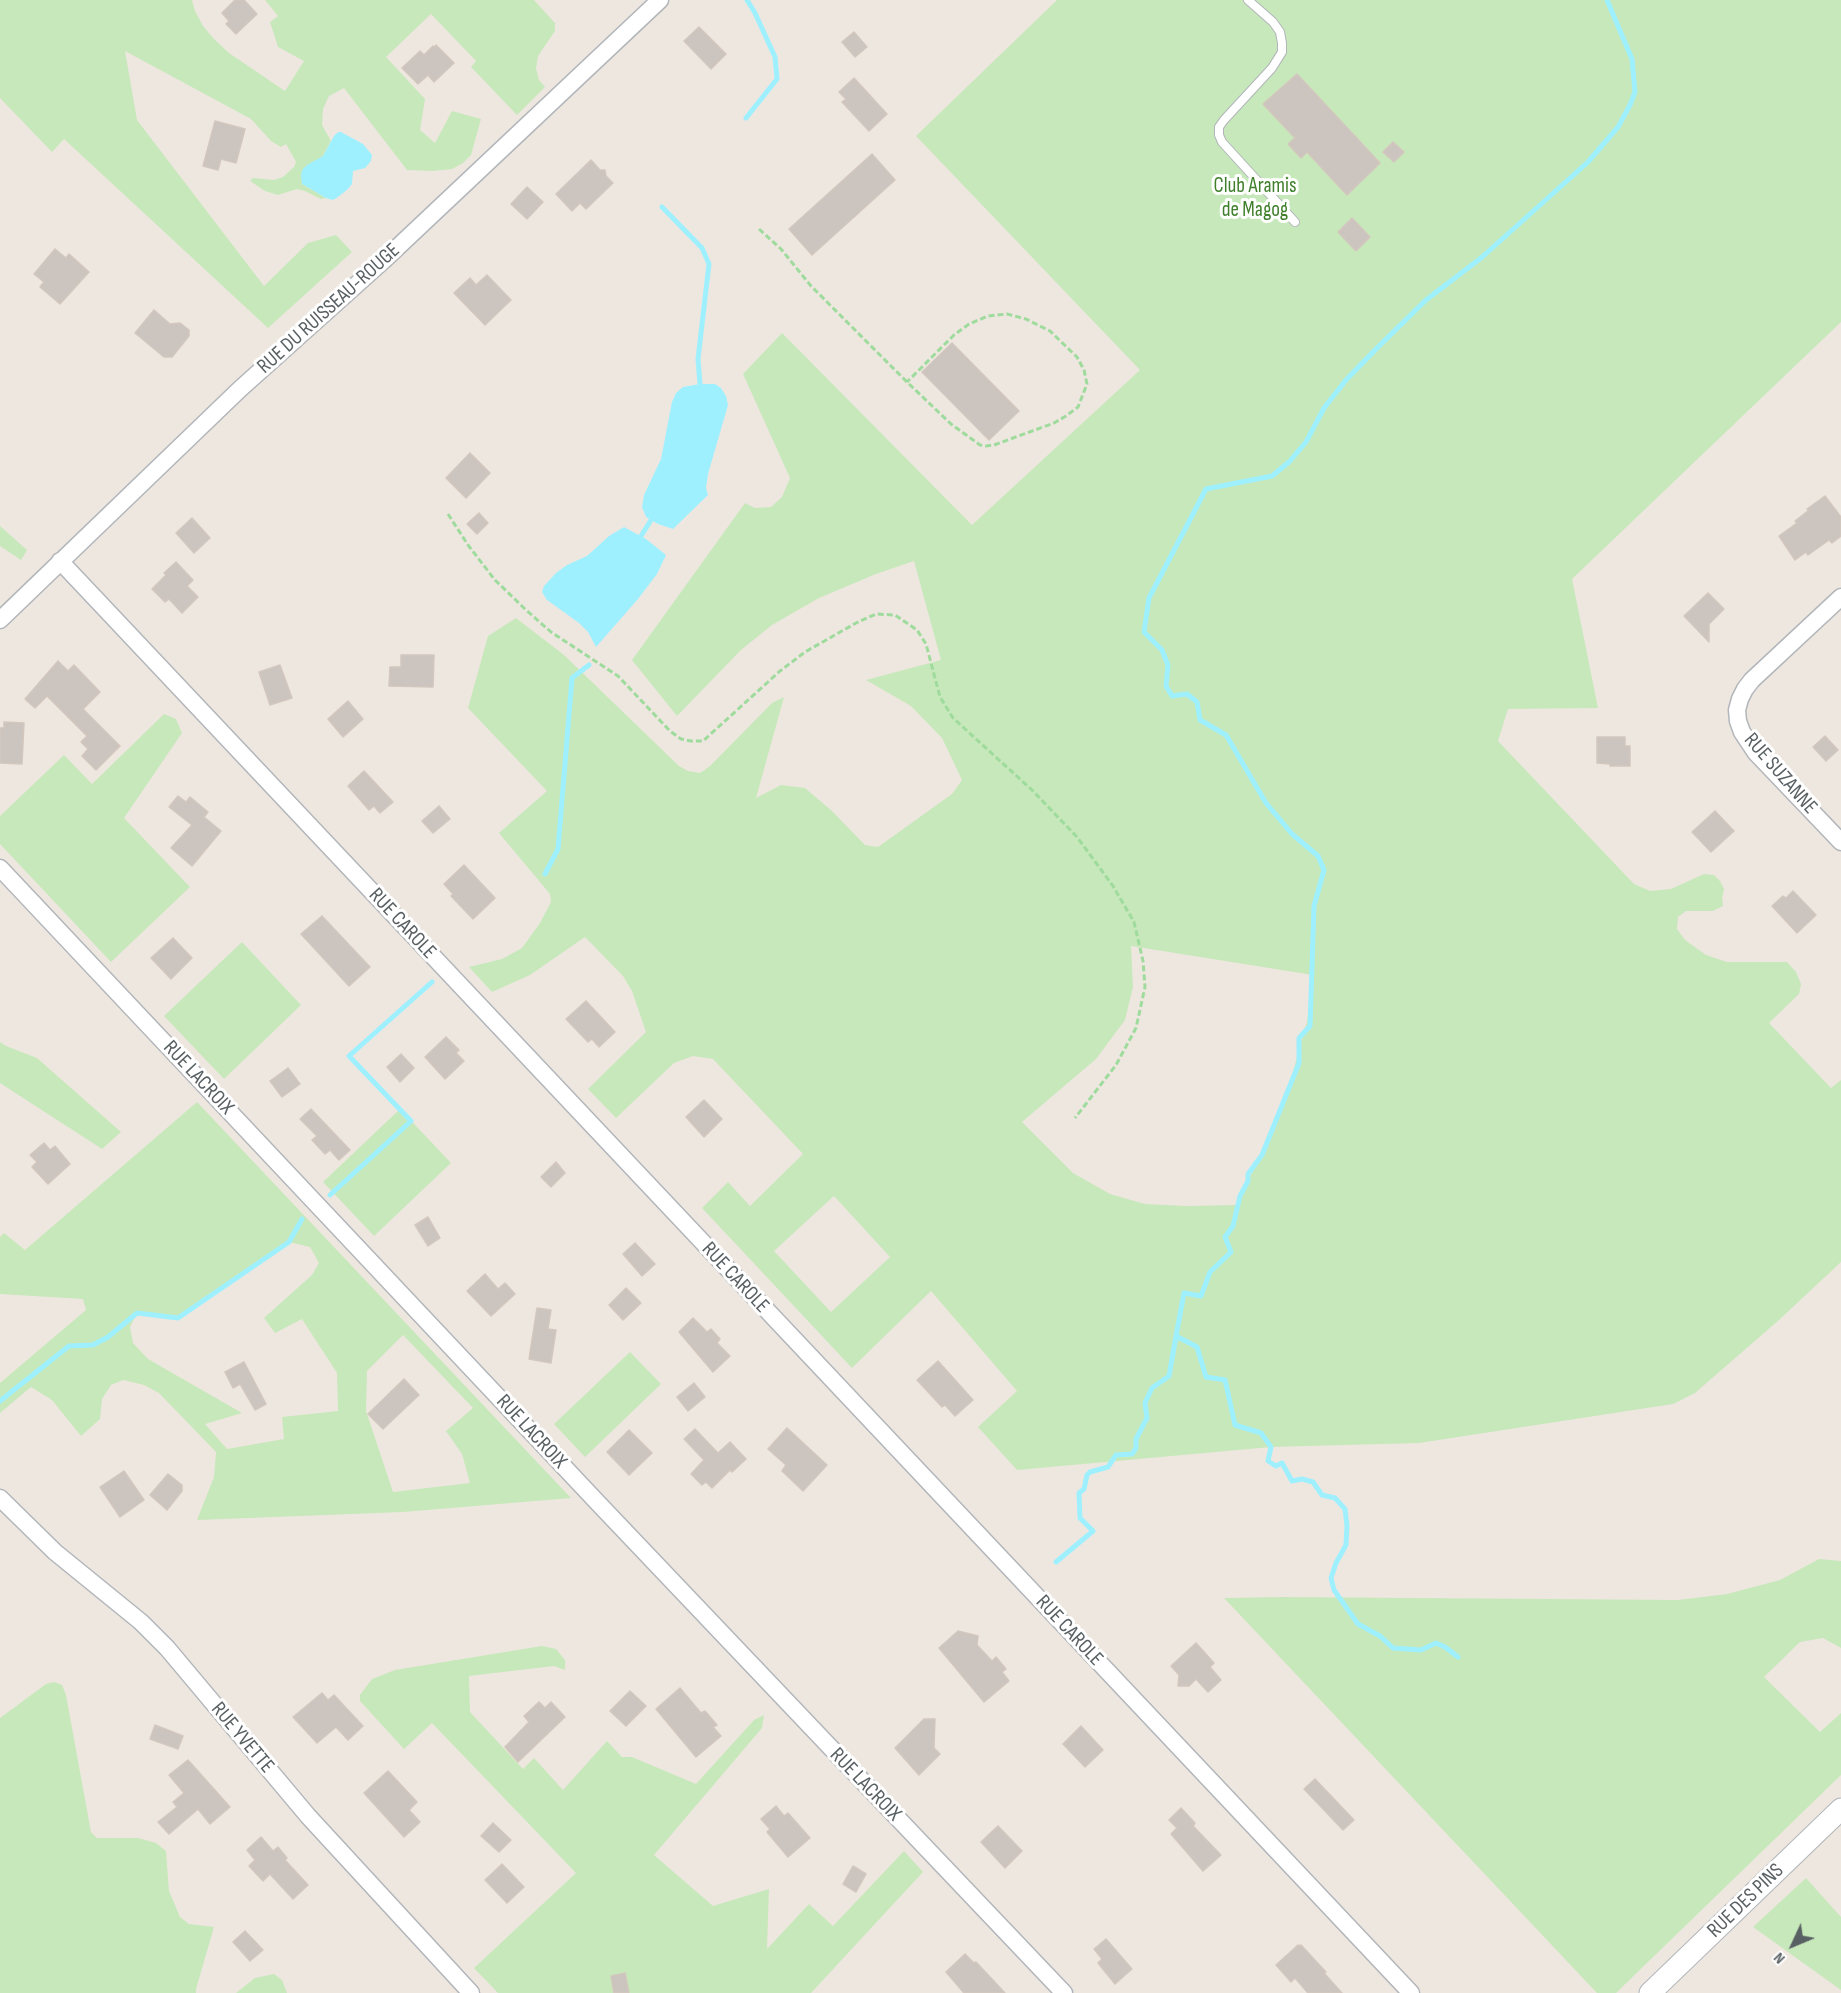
<!DOCTYPE html>
<style>
body{margin:0}
#map{position:relative;width:1841px;height:1993px;overflow:hidden;background:#eee7e0;font-family:"Sofia Sans Condensed",sans-serif}
canvas{display:block}
.north{position:absolute;left:1763px;top:1915px;width:60px;height:60px;-webkit-text-stroke:4px #fff;paint-order:stroke;rotate:226deg;font-size:16px;font-weight:700;line-height:24px;text-align:center;color:#596063}
.north::after{content:'';display:block;margin:auto;width:21px;height:27px;background:#596063;clip-path:polygon(50% 0,100% 100%,50% 72%,0 100%)}
</style>
<div id="map">
<canvas width="1841" height="1993"></canvas>
<div class="north">N</div>
</div>
<script>
const context = document.querySelector('canvas').getContext('2d');
context.lineJoin = 'round';
function fillPath(path, color) {
  context.fillStyle = color;
  context.fill(path, 'evenodd');
}
function toPath(rows) {
  const path = new Path2D();
  for (const r of rows) {
    path.moveTo(r[0], r[1]);
    for (let i = 2; i < r.length; i += 2) path.lineTo(r[i], r[i + 1]);
  }
  return path;
}
function trace(path, color, width, dash) {
  context.strokeStyle = color;
  context.lineWidth = width;
  context.lineCap = dash ? 'butt' : 'round';
  context.setLineDash(dash || []);
  context.stroke(path);
}
function label(font, color, halo, rows, align = 'center') {
  context.font = font + ' "Sofia Sans Condensed",sans-serif';
  context.lineWidth = 6;
  context.setLineDash([]);
  context.textBaseline = 'middle';
  context.strokeStyle = halo;
  context.fillStyle = color;
  for (const [text, x, y, turn = 0] of rows) {
    context.save();
    context.translate(x, y);
    context.rotate((+turn || 0) * Math.PI / 180);
    context.textAlign = isNaN(turn) ? turn : align;
    if (halo) context.strokeText(text, 0, 0);
    context.fillText(text, 0, 0);
    context.restore();
  }
}
fillPath(toPath([
 [0,0,192,0,195,11,203,26,214,39,229,53,285,91,304,61,278,47,270,22,278,16,265,0,534,0,555,23,555,31,538,56,536,68,539,80,545,87,517,115,471,67,476,61,431,14,386,57,425,99,420,130,435,143,452,111,481,119,471,155,463,163,452,169,432,171,407,170,344,88,329,96,323,109,322,125,331,141,323,156,311,163,302,184,326,198,321,199,305,191,297,189,278,195,265,191,250,181,253,178,274,180,283,177,294,167,296,162,286,144,281,147,271,141,251,119,125,51,137,120,264,286,308,243,336,235,352,252,268,328,64,139,52,152,0,98],
 [1057,0,1841,0,1841,322,1572,579,1598,708,1508,709,1498,741,1634,884,1650,891,1671,889,1704,874,1714,875,1720,881,1724,889,1722,898,1723,906,1713,911,1686,911,1678,917,1677,929,1685,940,1706,955,1727,962,1787,962,1796,972,1801,984,1799,994,1769,1023,1831,1088,1841,1080,1841,1262,1779,1320,1695,1393,1673,1404,1419,1443,1271,1447,1017,1470,978,1427,1017,1391,931,1291,852,1368,702,1208,728,1182,750,1206,803,1154,713,1059,693,1056,674,1063,616,1118,588,1089,646,1032,632,991,623,976,585,937,530,975,492,992,469,967,502,959,522,948,540,923,551,902,550,894,499,833,547,791,468,708,488,636,516,618,564,655,679,766,688,771,700,773,710,766,772,703,784,697,756,798,781,785,805,788,832,811,865,845,878,847,952,794,962,780,942,738,911,706,866,680,941,660,914,561,876,574,819,598,772,625,741,650,677,716,632,660,745,503,755,508,771,507,782,497,790,478,743,374,782,333,972,525,1140,370,916,136],
 [1131,946,1313,975,1307,1022,1289,1086,1238,1205,1186,1206,1145,1204,1110,1194,1073,1173,1022,1122,1096,1059,1125,1020,1133,987],
 [834,1196,890,1257,831,1312,774,1251],
 [0,526,27,550,21,560,0,546],
 [164,714,176,719,182,733,124,818,190,887,111,962,0,844,0,816,64,755,92,784],
 [242,942,301,1005,224,1079,164,1016],
 [0,1042,6,1046,37,1058,121,1132,102,1149,0,1083],
 [197,1102,571,1498,403,1512,197,1520,214,1477,216,1452,159,1393,144,1385,123,1380,111,1385,102,1399,100,1419,81,1436,52,1400,31,1387,0,1413,0,1383,86,1310,83,1299,0,1294,0,1237,4,1233,25,1250],
 [289,1242,310,1247,319,1263,312,1275,264,1318,275,1333,302,1319,337,1373,338,1411,282,1417,284,1439,227,1449,205,1424,242,1413,148,1359,133,1343,130,1327,137,1313,178,1318],
 [403,1335,473,1408,446,1431,462,1454,470,1483,393,1492,366,1411,367,1371],
 [400,1109,451,1163,374,1236,323,1182],
 [630,1352,661,1384,585,1457,554,1424],
 [1819,1559,1841,1561,1841,1648,1823,1638,1800,1642,1764,1677,1820,1732,1841,1713,1841,1775,1616,1993,1597,1993,1224,1598,1283,1597,1678,1600,1727,1594,1780,1580],
 [542,1646,556,1649,565,1660,565,1670,554,1666,469,1676,470,1712,523,1769,534,1758,563,1790,607,1741,622,1757,632,1757,696,1784,754,1720,764,1715,762,1728,654,1855,713,1906,769,1889,767,1949,809,1904,833,1926,904,1851,923,1872,811,1993,498,1993,474,1968,576,1873,432,1723,404,1749,360,1701,360,1695,372,1679,395,1670],
 [54,1682,62,1685,66,1695,91,1832,97,1838,138,1838,156,1843,166,1851,169,1891,180,1917,189,1924,214,1927,196,1989,196,1993,0,1993,0,1718,46,1684],
 [1806,1878,1841,1917,1841,1990,1753,1927],
 [274,1974,282,1980,287,1993,236,1993,255,1978]
]), '#c7e8ba');
fillPath(toPath([
 [338,132,341,132,363,144,372,155,371,161,365,168,353,171,352,184,348,189,338,197,333,200,326,198,302,184,301,176,302,170,307,165,323,156,334,136],
 [700,384,715,384,721,388,726,396,728,405,708,474,706,488,708,495,673,529,658,524,646,517,642,507,644,495,661,459,672,402,676,393,683,387],
 [624,527,646,539,666,555,657,574,638,599,596,647,588,632,579,623,547,600,542,592,544,586,556,573,567,565,587,556,609,536]
]), '#9ff0ff');
trace(toPath([
 [746,118,777,79,775,57,755,13,747,0],
 [662,207,702,248,709,264,698,359,700,384],
 [641,536,651,520],
 [545,874,558,849,572,678,589,665],
 [330,1195,411,1121,349,1056,432,982],
 [0,1401,69,1346,93,1345,108,1337,137,1313,178,1318,289,1242,302,1219],
 [1056,1562,1093,1531,1080,1518,1079,1493,1084,1489,1087,1475,1090,1472,1108,1467,1116,1455,1132,1454,1136,1448,1136,1439,1147,1418,1145,1403,1152,1388,1169,1376,1176,1336],
 [1458,1657,1445,1647,1436,1643,1421,1650,1393,1648,1380,1636,1358,1624,1334,1590,1331,1578,1336,1563,1346,1545,1347,1526,1345,1509,1335,1498,1322,1495,1313,1482,1302,1479,1292,1481,1282,1463,1276,1466,1268,1461,1271,1447,1261,1433,1235,1425,1225,1380,1206,1377,1197,1347,1176,1336,1184,1293,1201,1296,1210,1272,1231,1252,1225,1237,1233,1226,1240,1196,1248,1181,1248,1174,1262,1155,1299,1063,1299,1038,1310,1026,1314,906,1324,870,1318,856,1292,834,1266,803,1226,735,1200,720,1197,702,1187,694,1172,696,1166,686,1168,665,1162,650,1144,632,1149,598,1206,489,1272,476,1289,462,1306,442,1324,408,1346,380,1376,349,1426,300,1481,258,1588,162,1618,127,1630,105,1635,92,1632,59,1607,0]
]), '#9ff0ff', 5);
const building = toPath([
 [235,0,244,0,257,14,236,34,226,24,229,21,222,13,235,0],
 [699,27,726,54,711,69,684,41,699,27],
 [854,32,867,47,855,57,842,42,854,32],
 [436,45,454,63,434,82,428,75,418,84,402,68,420,51,424,55,433,46,435,47,436,45],
 [1297,74,1380,163,1347,195,1307,152,1301,158,1288,144,1295,138,1263,104,1297,74],
 [854,78,887,114,869,131,842,102,846,99,839,92,854,78],
 [215,121,245,129,236,163,221,159,218,170,203,166,215,121],
 [1393,142,1404,152,1394,162,1383,152,1393,142],
 [872,154,895,180,812,255,789,229,872,154],
 [591,160,600,170,605,170,606,176,613,183,586,209,580,203,572,211,556,194,591,160],
 [527,187,543,202,527,219,511,204,527,187],
 [1352,218,1370,237,1356,251,1338,232,1352,218],
 [55,249,66,258,69,254,89,272,60,304,40,287,44,282,34,274,55,249],
 [487,275,511,300,485,325,454,293,470,278,476,285,487,275],
 [154,310,170,324,180,323,189,330,189,336,172,357,164,357,135,333,154,310],
 [952,343,1019,411,989,440,922,372,952,343],
 [470,453,490,473,466,498,446,478,470,453],
 [1825,496,1841,517,1841,536,1832,543,1829,540,1808,555,1806,552,1795,560,1779,536,1797,523,1795,521,1809,510,1807,509,1825,496],
 [479,513,488,523,477,534,467,524,479,513],
 [192,518,210,538,194,553,176,533,192,518],
 [176,562,193,580,187,586,198,597,182,613,169,599,165,602,152,589,166,575,164,573,176,562],
 [1708,593,1724,609,1709,624,1709,642,1684,616,1708,593],
 [401,655,434,655,433,687,389,686,390,667,401,667,401,655],
 [58,661,68,671,74,665,100,692,83,709,120,746,96,770,82,756,88,749,81,742,87,736,47,696,35,708,25,699,58,661],
 [280,665,292,698,270,705,259,672,280,665],
 [348,701,363,719,343,737,328,719,348,701],
 [4,722,24,723,22,764,0,763,0,728,4,728,4,722],
 [1825,736,1838,750,1826,761,1813,747,1825,736],
 [1597,737,1625,737,1625,746,1630,746,1630,766,1610,766,1610,764,1597,763,1597,737],
 [364,771,393,802,380,813,374,806,369,810,348,786,364,771],
 [178,796,186,802,190,797,208,812,204,817,221,831,192,866,171,848,192,825,169,807,178,796],
 [439,806,450,819,433,833,422,821,439,806],
 [1715,811,1734,831,1711,852,1692,832,1715,811],
 [464,865,495,898,473,919,451,896,453,894,444,884,464,865],
 [1793,891,1816,915,1797,933,1772,906,1783,896,1786,898,1793,891],
 [322,916,370,967,349,986,301,934,322,916],
 [173,938,192,958,171,979,151,958,173,938],
 [586,1001,615,1032,599,1047,592,1039,588,1042,566,1019,586,1001],
 [446,1037,459,1050,456,1053,464,1061,445,1079,425,1057,446,1037],
 [401,1054,414,1068,400,1082,387,1067,401,1054],
 [288,1068,300,1084,282,1097,270,1081,288,1068],
 [704,1100,722,1119,704,1137,686,1117,704,1100],
 [311,1109,350,1150,339,1160,330,1150,325,1154,312,1140,317,1136,300,1119,311,1109],
 [44,1143,50,1150,55,1146,70,1164,48,1184,32,1167,37,1162,30,1155,44,1143],
 [556,1162,565,1173,551,1187,541,1177,556,1162],
 [428,1217,440,1238,428,1246,415,1225,428,1217],
 [635,1243,655,1264,642,1276,623,1254,635,1243],
 [485,1274,498,1289,505,1283,515,1294,491,1316,467,1291,485,1274],
 [626,1288,641,1303,623,1320,609,1305,626,1288],
 [537,1308,551,1310,548,1329,556,1330,551,1363,529,1359,537,1308],
 [693,1318,707,1332,711,1329,720,1339,717,1343,730,1356,713,1372,679,1332,693,1318],
 [938,1361,973,1400,955,1416,945,1405,942,1407,917,1380,938,1361],
 [244,1362,266,1404,255,1410,240,1384,233,1388,225,1372,244,1362],
 [404,1379,419,1395,383,1429,368,1414,404,1379],
 [694,1383,705,1397,688,1411,677,1397,694,1383],
 [787,1428,827,1465,803,1491,782,1471,786,1465,768,1449,787,1428],
 [695,1429,718,1453,730,1442,746,1459,732,1472,730,1470,712,1488,706,1482,702,1485,691,1474,704,1460,684,1439,695,1429],
 [629,1430,652,1453,629,1475,607,1452,629,1430],
 [124,1471,144,1500,120,1517,100,1487,124,1471],
 [168,1474,182,1485,182,1491,167,1510,150,1495,168,1474],
 [958,1631,978,1636,977,1645,992,1661,996,1657,1006,1669,1002,1672,1009,1681,984,1702,939,1648,958,1631],
 [1196,1643,1214,1663,1210,1667,1221,1680,1208,1692,1196,1679,1189,1686,1178,1686,1179,1675,1171,1666,1196,1643],
 [680,1688,701,1713,705,1711,717,1725,713,1727,721,1736,696,1757,656,1709,680,1688],
 [630,1691,646,1706,626,1726,610,1711,630,1691],
 [322,1693,328,1700,334,1695,363,1726,348,1740,336,1727,317,1743,293,1717,322,1693],
 [539,1702,545,1708,551,1702,565,1717,518,1762,505,1747,529,1722,524,1716,539,1702],
 [924,1719,935,1719,934,1748,940,1754,919,1775,895,1748,924,1719],
 [155,1725,183,1736,178,1749,150,1739,155,1725],
 [1081,1726,1103,1750,1085,1767,1063,1744,1081,1726],
 [188,1760,230,1807,210,1824,198,1809,169,1834,158,1822,177,1807,173,1802,184,1793,169,1775,188,1760],
 [388,1771,417,1802,409,1810,420,1822,404,1837,364,1793,388,1771],
 [1315,1779,1354,1820,1343,1830,1304,1789,1315,1779],
 [776,1806,784,1816,788,1813,810,1838,788,1857,767,1832,770,1829,761,1819,776,1806],
 [1181,1808,1195,1823,1193,1826,1221,1855,1203,1871,1171,1834,1177,1828,1169,1820,1181,1808],
 [493,1823,511,1840,499,1852,481,1836,493,1823],
 [998,1826,1022,1851,1005,1868,981,1842,998,1826],
 [261,1837,273,1851,278,1847,287,1858,285,1860,308,1885,293,1899,270,1874,263,1881,249,1866,255,1860,247,1850,261,1837],
 [502,1864,524,1887,507,1903,485,1880,502,1864],
 [853,1866,866,1874,856,1892,843,1884,853,1866],
 [245,1931,263,1950,250,1961,233,1942,245,1931],
 [1106,1939,1132,1969,1115,1984,1098,1963,1102,1959,1094,1949,1106,1939],
 [1298,1945,1299,1946,1301,1945,1326,1972,1324,1973,1342,1993,1308,1993,1295,1978,1291,1982,1276,1965,1298,1945],
 [965,1954,974,1963,976,1962,1005,1993,964,1993,946,1972,965,1954],
 [625,1973,629,1993,614,1993,611,1976,625,1973]
]);
fillPath(building, '#cbc4bf');
trace(building, '#d3c7be', 1.5);
const service = toPath([
 [1248,0,1273,22,1280,32,1282,43,1282,52,1272,68,1224,120,1219,127,1219,135,1222,142,1295,222]
]);
const minor = toPath([
 [60,561,1411,1993],
 [1841,597,1752,680,1745,689,1740,699,1737,710,1738,721,1742,732,1756,753,1841,842],
 [0,620,240,389,384,260,660,0],
 [0,868,598,1503,1064,1993],
 [0,1498,55,1552,141,1622,167,1648,308,1816,471,1993]
]);
const tertiary = toPath([
 [1650,1993,1841,1809]
]);
trace(service, '#b2b6ba', 10);
trace(minor, '#b2b6ba', 19);
trace(tertiary, '#b2b6ba', 23);
trace(toPath([
 [759,229,781,249,811,286,907,382,951,424,980,445,986,446,994,445,1054,423,1066,416,1078,407,1087,384,1084,370,1077,357,1050,331,1026,319,1007,314,988,316,969,324,954,335,907,382],
 [448,514,468,545,495,580,525,609,551,632,618,676,670,731,681,739,691,741,703,741,780,671,805,652,856,623,876,614,895,615,917,630,926,644,940,697,953,718,1032,790,1077,837,1113,886,1134,922,1143,961,1145,987,1136,1028,1116,1065,1075,1118]
]), '#9edb9c', 3, [6, 3]);
trace(service, '#fff', 8);
trace(minor, '#fff', 16);
trace(tertiary, '#fff', 21);
label('21px', '#40802c', '#fff', [
 ["Club Aramis",1255,187],
 ["de Magog",1255,211]
]);
label('21px', '#596063', '#fff', [
 ["RUE DU RUISSEAU-ROUGE",329,309,-42],
 ["RUE SUZANNE",1780,774,49],
 ["RUE CAROLE",402,924,47],
 ["RUE LACROIX",198,1078,47],
 ["RUE CAROLE",735,1278,47],
 ["RUE LACROIX",531,1432,47],
 ["RUE CAROLE",1069,1631,47],
 ["RUE YVETTE",242,1738,50],
 ["RUE LACROIX",865,1785,46],
 ["RUE DES PINS",1746,1901,-44]
]);
</script>
